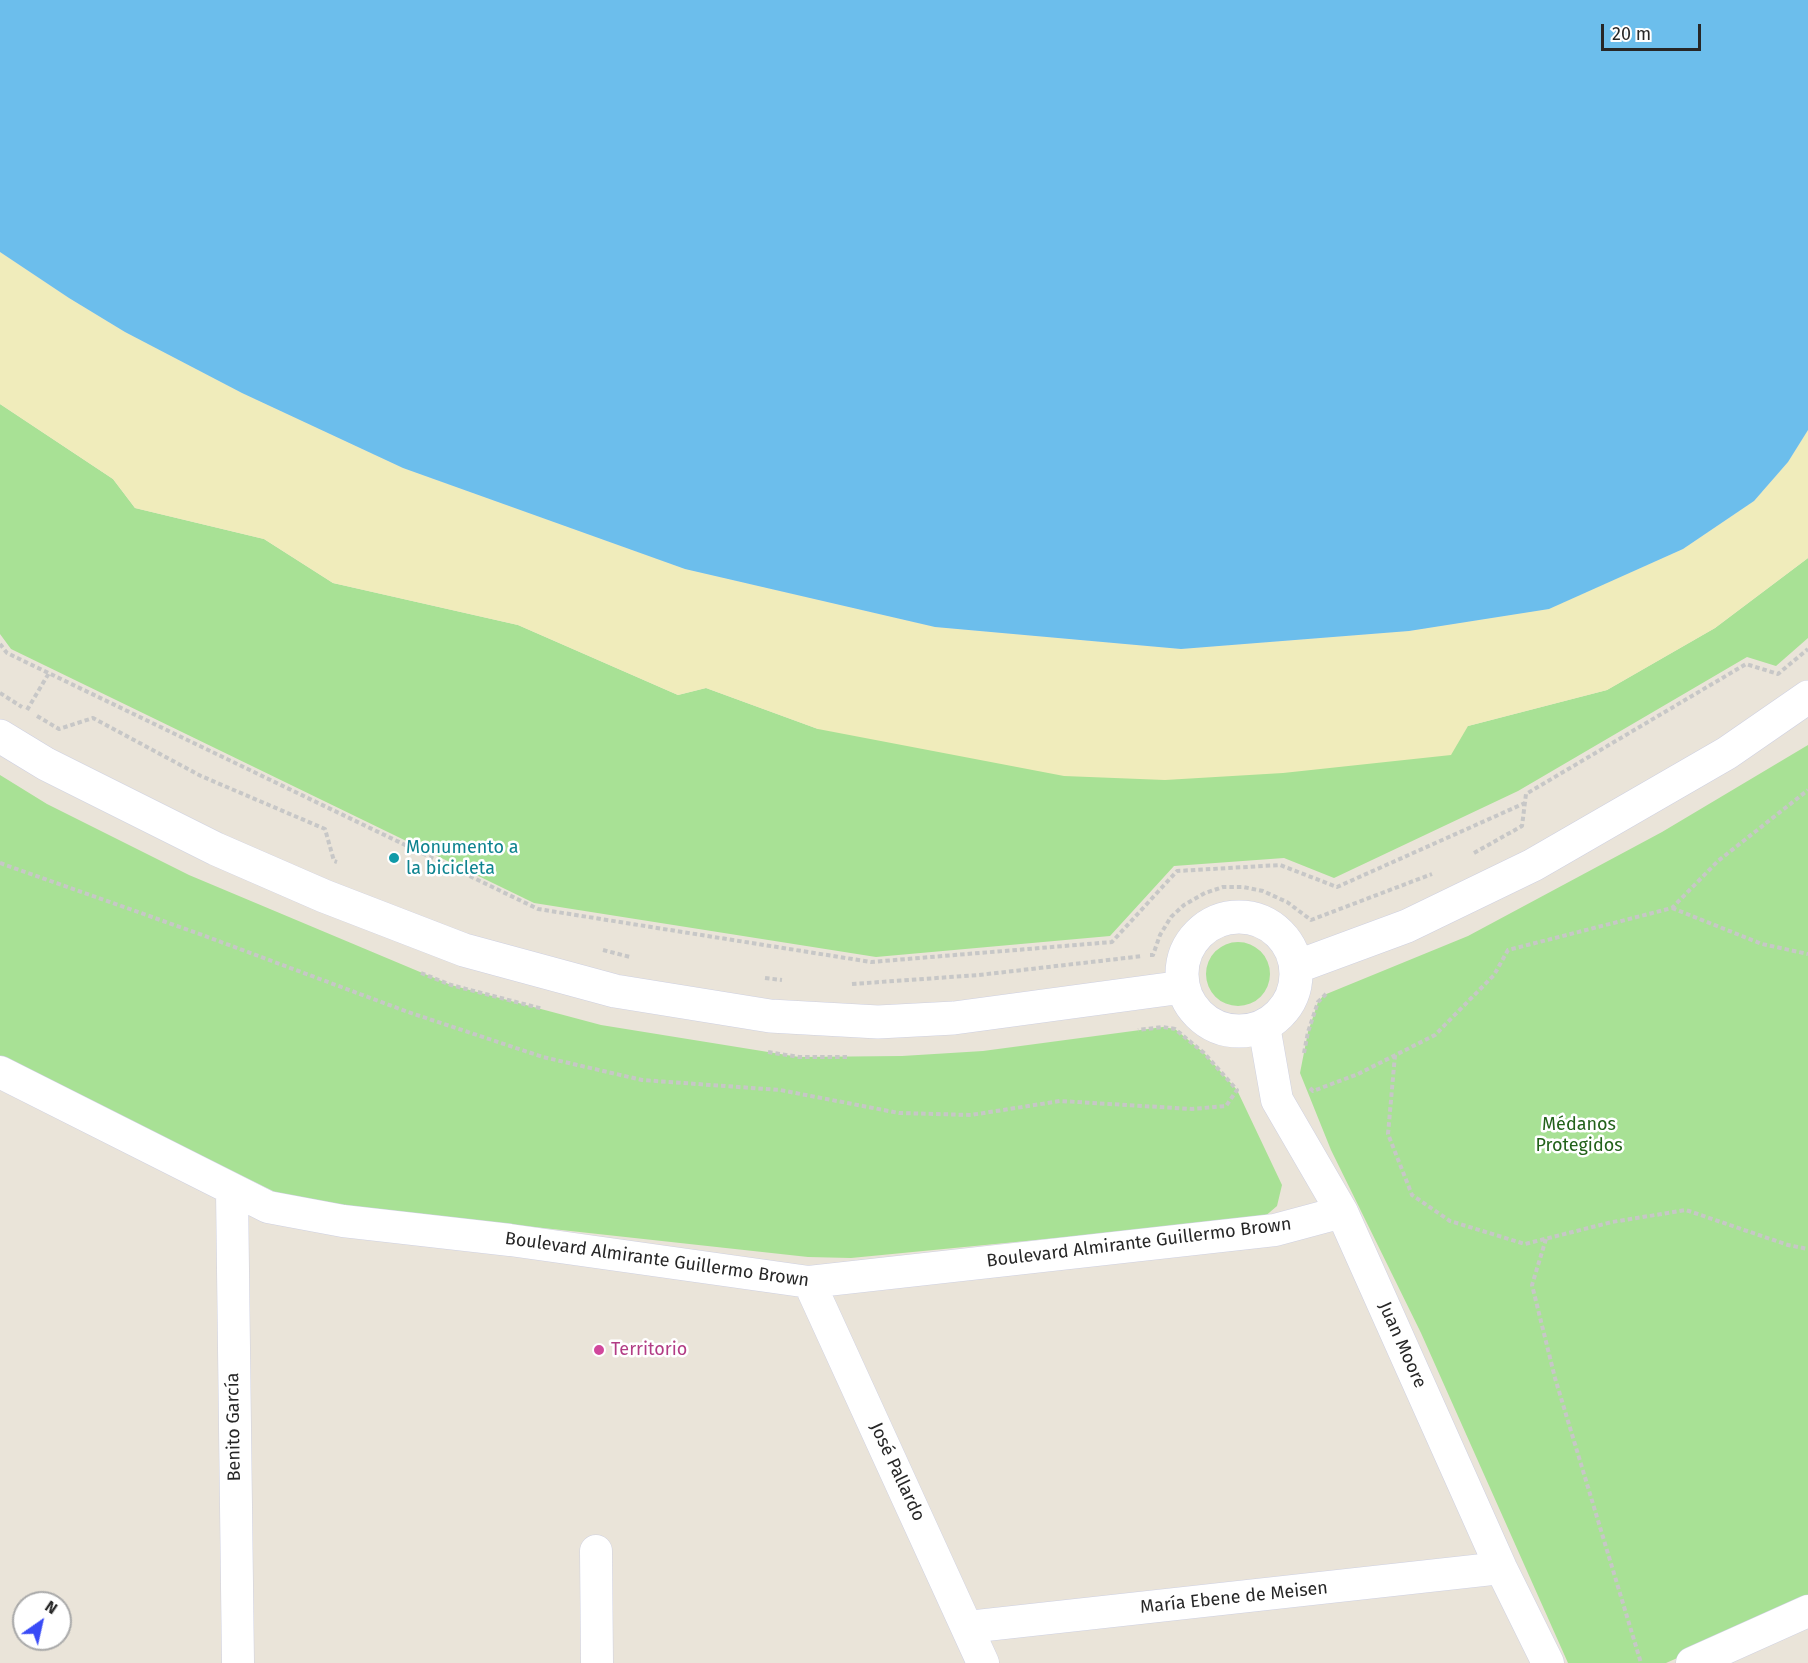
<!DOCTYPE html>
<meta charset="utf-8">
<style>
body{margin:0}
#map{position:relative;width:1808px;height:1663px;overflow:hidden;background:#eae4d9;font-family:"Fira Sans",sans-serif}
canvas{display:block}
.north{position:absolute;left:12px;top:1591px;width:60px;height:60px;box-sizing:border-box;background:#fff;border:2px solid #a9a9a9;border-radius:50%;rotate:34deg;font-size:16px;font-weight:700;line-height:24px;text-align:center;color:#272727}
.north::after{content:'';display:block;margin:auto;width:21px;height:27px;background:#394bf7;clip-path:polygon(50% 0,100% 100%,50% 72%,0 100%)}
.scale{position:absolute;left:1601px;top:24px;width:100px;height:27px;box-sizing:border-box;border:3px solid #272727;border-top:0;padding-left:8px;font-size:18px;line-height:21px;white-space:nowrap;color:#272727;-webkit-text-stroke:4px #fff;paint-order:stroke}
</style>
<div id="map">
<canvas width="1808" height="1663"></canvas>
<div class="north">N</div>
<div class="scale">20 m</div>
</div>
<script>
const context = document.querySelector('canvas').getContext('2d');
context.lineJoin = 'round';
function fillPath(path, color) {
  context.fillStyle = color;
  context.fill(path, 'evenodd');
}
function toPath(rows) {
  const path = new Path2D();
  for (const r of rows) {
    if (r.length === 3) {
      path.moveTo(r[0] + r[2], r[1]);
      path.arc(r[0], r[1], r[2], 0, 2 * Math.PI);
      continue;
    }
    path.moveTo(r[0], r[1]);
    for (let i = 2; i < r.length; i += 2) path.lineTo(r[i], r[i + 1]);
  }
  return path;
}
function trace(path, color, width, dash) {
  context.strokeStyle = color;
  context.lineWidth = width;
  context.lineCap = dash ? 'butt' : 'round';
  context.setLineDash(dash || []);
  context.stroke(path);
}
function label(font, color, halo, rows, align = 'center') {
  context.font = font + ' "Fira Sans",sans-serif';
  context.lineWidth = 5;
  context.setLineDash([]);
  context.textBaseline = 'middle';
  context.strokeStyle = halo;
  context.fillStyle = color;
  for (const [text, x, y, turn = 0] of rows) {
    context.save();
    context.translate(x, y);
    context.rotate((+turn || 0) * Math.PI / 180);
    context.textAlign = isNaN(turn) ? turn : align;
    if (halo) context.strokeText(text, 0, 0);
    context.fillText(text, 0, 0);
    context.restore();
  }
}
fillPath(toPath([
 [0,404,113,479,135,508,264,539,333,583,518,625,678,695,706,688,818,729,1468,726,1607,690,1715,628,1808,558,1808,638,1776,666,1747,657,1518,791,1334,878,1284,858,1174,866,1110,936,876,957,534,903,11,649,0,634],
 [1808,745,1808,1600,1666,1663,1568,1663,1421,1333,1331,1150,1300,1073,1308,1032,1318,1002,1324,995,1468,936,1662,832],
 [0,775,47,804,189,875,451,985,601,1025,799,1057,902,1056,983,1051,1163,1027,1175,1029,1204,1053,1237,1090,1282,1185,1277,1206,1263,1218,851,1258,808,1257,315,1203,277,1193,0,1059],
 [1238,974,32]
]), '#a8e195');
fillPath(toPath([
 [0,252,69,298,125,332,242,393,403,468,685,569,935,627,1181,649,1409,631,1548,609,1683,549,1754,501,1788,462,1808,430,1808,558,1715,628,1607,690,1468,726,1451,755,1283,773,1165,780,1064,776,818,729,706,688,678,695,518,625,333,583,264,539,135,508,113,479,0,404]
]), '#f0ecbb');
fillPath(toPath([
 [0,0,1808,0,1808,430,1788,462,1754,501,1683,549,1549,609,1409,631,1181,649,935,627,685,569,403,468,242,393,125,332,69,298,0,252]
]), '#6cbeec');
const street = toPath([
 [1264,1026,1277,1100,1342,1212,1501,1568,1548,1663],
 [0,1072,268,1207,343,1221,510,1240,809,1282,1275,1230,1342,1212],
 [232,1191,238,1663],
 [809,1282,983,1663],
 [596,1551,597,1663],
 [968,1627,1501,1568],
 [1692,1663,1808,1611]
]);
const secondary = toPath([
 [0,736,46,764,216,849,324,896,464,950,615,991,770,1016,878,1022,954,1018,1183,987],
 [1239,974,57],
 [1296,967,1407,926,1533,865,1727,753,1808,697]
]);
trace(street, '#ced0e1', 33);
trace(secondary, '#ced0e1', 34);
trace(toPath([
 [0,644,7,653,538,909,871,962,1112,942,1177,871,1280,865,1337,887,1525,803],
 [0,693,22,707],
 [27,710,49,673],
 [37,716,59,729,93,718,201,776,325,829,334,861,337,862],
 [1474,853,1522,826,1526,794,1746,664,1778,674,1808,649],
 [0,863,197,933,408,1012,543,1057,642,1080,780,1090,899,1113,971,1115,1060,1101,1192,1109,1226,1106,1237,1090,1204,1053,1187,1039,1175,1029,1163,1027,1138,1030],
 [1672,908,1762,944,1808,954],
 [603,950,630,957],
 [1150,955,1153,955,1160,935,1171,917,1184,905,1205,893,1223,887,1243,887,1263,891,1287,902,1311,920,1432,874],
 [421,973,451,985,543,1009],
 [765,978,782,980],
 [852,984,979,975,1143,956],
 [768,1052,799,1057,847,1057],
 [1304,1053,1308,1032,1318,1002,1326,994],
 [1395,1055,1388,1134,1412,1195,1450,1221,1525,1244,1612,1222,1686,1210,1788,1245,1808,1249],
 [1310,1088,1313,1091,1358,1074,1435,1035,1494,975,1508,950,1672,908,1718,861,1808,790],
 [1546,1239,1532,1285,1555,1378,1641,1663]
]), '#c7c7c7', 4, [4.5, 3]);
trace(street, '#fff', 32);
trace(secondary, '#fff', 33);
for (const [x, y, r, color] of [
 [394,858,6,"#0f9aa8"],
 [599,1350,6,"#d1479c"]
]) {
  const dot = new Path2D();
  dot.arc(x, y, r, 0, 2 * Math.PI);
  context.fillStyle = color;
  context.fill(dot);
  trace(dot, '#fff', 2);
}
label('18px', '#0d838f', '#fff', [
 ["Monumento a",406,848],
 ["la bicicleta",406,869]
], 'left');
label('18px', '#22621a', '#fff', [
 ["Médanos",1579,1125],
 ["Protegidos",1579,1146]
]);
label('18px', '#272727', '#fff', [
 ["Boulevard Almirante Guillermo Brown",1139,1243,-7],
 ["Boulevard Almirante Guillermo Brown",657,1260,8],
 ["Juan Moore",1402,1345,66],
 ["Benito García",234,1427,-91],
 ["José Pallardo",897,1472,65],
 ["María Ebene de Meisen",1234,1598,-6]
]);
label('18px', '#b23c85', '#fff', [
 ["Territorio",611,1350]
], 'left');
</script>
